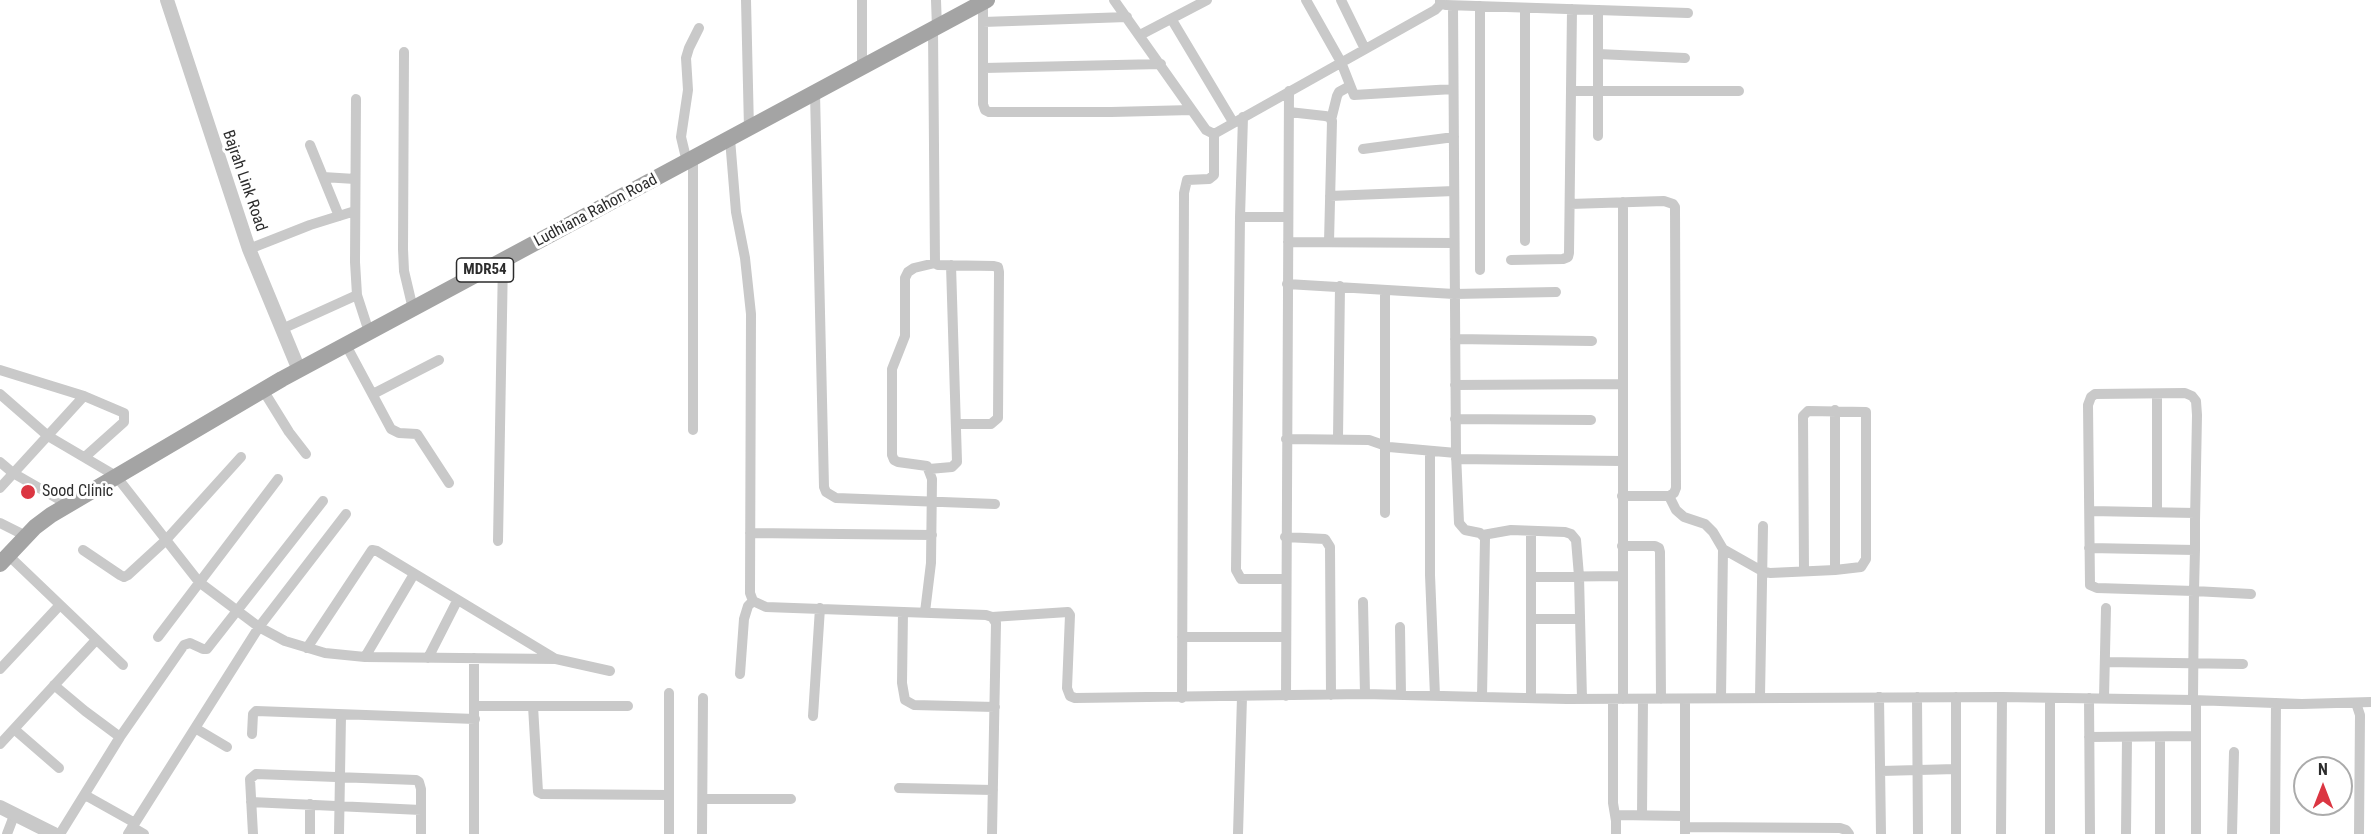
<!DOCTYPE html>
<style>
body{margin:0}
#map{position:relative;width:2371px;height:834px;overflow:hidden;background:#fff;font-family:"Roboto Condensed",sans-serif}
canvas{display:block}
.north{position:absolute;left:2293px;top:756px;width:60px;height:60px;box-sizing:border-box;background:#fff;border:2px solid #ababab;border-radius:50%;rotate:0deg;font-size:16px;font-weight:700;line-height:24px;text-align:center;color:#2c2c2c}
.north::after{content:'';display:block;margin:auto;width:21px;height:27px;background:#db3642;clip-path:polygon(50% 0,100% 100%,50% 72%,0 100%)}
</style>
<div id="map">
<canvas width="2371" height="834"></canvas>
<div class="north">N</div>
</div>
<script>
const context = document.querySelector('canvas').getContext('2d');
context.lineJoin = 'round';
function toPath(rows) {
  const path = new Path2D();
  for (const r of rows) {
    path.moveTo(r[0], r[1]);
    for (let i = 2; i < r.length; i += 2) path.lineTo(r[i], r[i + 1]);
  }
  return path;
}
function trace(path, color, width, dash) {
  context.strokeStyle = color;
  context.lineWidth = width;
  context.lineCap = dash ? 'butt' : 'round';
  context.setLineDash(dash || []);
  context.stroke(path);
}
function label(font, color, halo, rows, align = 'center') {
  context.font = font + ' "Roboto Condensed",sans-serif';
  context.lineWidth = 6;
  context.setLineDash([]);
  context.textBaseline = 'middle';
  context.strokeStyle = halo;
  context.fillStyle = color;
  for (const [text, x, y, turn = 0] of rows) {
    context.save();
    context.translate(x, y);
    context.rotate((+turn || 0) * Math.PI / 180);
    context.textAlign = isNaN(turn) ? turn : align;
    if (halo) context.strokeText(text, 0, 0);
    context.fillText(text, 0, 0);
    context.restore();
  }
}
trace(toPath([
 [746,0,749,129],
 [936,0,937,28],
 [1114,0,1206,130,1214,134,1435,10,1440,5,1440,0],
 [1306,0,1341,62,1354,95,1453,89],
 [1341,0,1365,49],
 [983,2,983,104,985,110,989,112,1111,112,1192,110],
 [1446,5,1688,13],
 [1480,6,1480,270],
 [1525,8,1525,241],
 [1598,10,1598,136],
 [1172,20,1233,122],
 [983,22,1127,17],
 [933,30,935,263,938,265,994,266,998,267,999,272,998,418,991,424,956,424],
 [1140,35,1207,0],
 [404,52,403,249,404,271,413,309],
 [1598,54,1685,58],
 [862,68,862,0],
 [984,68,1161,64],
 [1571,91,1739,91],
 [815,93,824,487,826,492,836,498,995,504],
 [356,99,355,262,357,295,369,332],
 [1289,112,1325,116,1330,117,1332,121,1329,242],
 [1243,117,1240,217,1236,570,1241,579,1285,579],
 [1331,120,1337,96,1339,92,1350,86],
 [730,139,736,212,745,258,751,314,750,593,753,601,766,607,986,615,992,617,996,623,992,834],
 [310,145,339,216],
 [1363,149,1454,137],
 [687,162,681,137,688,90,686,58,689,48,699,28],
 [323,177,355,179],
 [1330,196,1454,191],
 [1570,204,1664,201,1673,204,1675,207,1676,488,1674,493,1669,496,1622,496],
 [1240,217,1287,217],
 [1288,242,1454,243],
 [249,249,310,225,355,211],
 [1511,260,1563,259,1568,257,1569,253,1572,9],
 [1287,284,1454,294,1556,292],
 [1385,290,1385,513],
 [282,329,357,295],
 [1455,339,1592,341],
 [346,345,391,429,399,433,417,434,449,483],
 [0,370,84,396,124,413,124,422,86,456],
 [1455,385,1622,384],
 [263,390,289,432,306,454],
 [0,394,48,436,116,476,199,582,259,627,285,641,325,653,365,657,556,659,610,671],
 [373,394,439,360],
 [1455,419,1591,420],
 [693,430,693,159],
 [1338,438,1340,286],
 [1286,439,1369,440,1389,447,1456,453],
 [1430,451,1430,575,1435,696],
 [1456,459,1622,461],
 [0,462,13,473,67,504],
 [929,469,952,467,957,462,951,265],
 [0,488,84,396],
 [1669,496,1676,510,1684,517,1705,524,1713,532,1723,549,1762,571,1770,573,1835,570,1861,567,1866,559,1866,412,1808,411,1803,416,1804,571],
 [2090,511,2195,513],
 [2157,512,2157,394],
 [0,523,26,536],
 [750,533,932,535],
 [1483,535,1511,530,1565,532,1571,534,1576,540,1579,576,1582,699],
 [1285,537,1325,539,1330,547,1331,695],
 [498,541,503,260],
 [1622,546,1655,546,1659,548,1660,552,1661,699],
 [2089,548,2195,550],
 [83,550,120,575,124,577,128,575,165,541,241,457],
 [8,555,123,665],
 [1835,570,1835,410],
 [1532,577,1622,576],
 [1363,602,1365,694],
 [903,612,902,683,905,700,914,705,995,707],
 [925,612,931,563,932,479,927,466,898,462,894,460,892,455,892,369,905,336,905,278,908,272,914,268,935,263],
 [992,617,1068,612,1070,615,1067,688,1070,696,1075,698,1365,694,1482,697,1485,538,1480,533,1465,530,1459,523,1456,453,1453,6],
 [1532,619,1580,619],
 [1400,627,1401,695],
 [158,637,278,479],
 [1182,637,1284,637],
 [307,648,372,550,377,551,554,658],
 [365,657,414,574],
 [428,658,457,601],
 [2105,662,2243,664],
 [0,669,59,606],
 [740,674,744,619,748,606,753,601],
 [54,685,85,711,120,737],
 [669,693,669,834],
 [1286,696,1289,91],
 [1482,697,1567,699,2002,697,2193,700,2302,704,2371,702],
 [1760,697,1763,526],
 [1879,697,1881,834],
 [1917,697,1918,834],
 [1182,698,1184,193,1187,180,1209,179,1214,175,1214,134],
 [1531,698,1531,531],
 [1721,698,1723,549],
 [2089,698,2090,834],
 [2104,698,2106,608],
 [1613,699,1613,803,1616,821,1616,834],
 [1623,699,1623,202],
 [1685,699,1685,833],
 [2193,700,2194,591,2195,550,2195,521,2197,415,2196,401,2192,396,2185,393,2095,394,2091,397,2088,405,2090,585,2097,588,2194,591,2251,594],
 [2196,700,2196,834],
 [2356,703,2360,715,2359,834],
 [474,706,628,706],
 [533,706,538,792,542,794,669,795],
 [813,716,820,608],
 [195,728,227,747],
 [14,729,59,768],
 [252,734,253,714,256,711,475,719],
 [2089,737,2196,736],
 [0,744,96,640],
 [1881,771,1956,769],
 [899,788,993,790],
 [85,795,135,823],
 [703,799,791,799],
 [251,802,421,810],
 [310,804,310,834],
 [1616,815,1685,816],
 [1642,815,1643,699],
 [132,827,144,834],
 [1685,827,1840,828,1846,830,1849,834],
 [7,834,15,813],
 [60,834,120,737,184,645,190,643,203,649,207,649,323,501],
 [128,834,259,627,346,514],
 [253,834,250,779,256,774,416,780,419,782,421,789,421,834],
 [339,834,341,716],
 [474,834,474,658],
 [702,834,703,698],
 [1238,834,1242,697],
 [1956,834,1956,697],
 [2001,834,2002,697],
 [2050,834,2050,698],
 [2126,834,2127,737],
 [2160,834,2160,737],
 [2232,834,2234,752],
 [2275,834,2276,703]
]), '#c9c9c9', 10);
trace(toPath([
 [167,0,249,249,299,370],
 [0,807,54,834]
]), '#c9c9c9', 14);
trace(toPath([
 [0,564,35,527,51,515,282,379,987,0]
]), '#a4a4a4', 16);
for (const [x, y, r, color] of [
 [28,492,8,"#db3642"]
]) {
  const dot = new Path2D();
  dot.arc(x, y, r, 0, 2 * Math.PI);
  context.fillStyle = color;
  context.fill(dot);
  trace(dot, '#fff', 2);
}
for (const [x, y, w] of [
 [485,270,57]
]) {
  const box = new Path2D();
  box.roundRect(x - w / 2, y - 12, w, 24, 4.5);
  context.fillStyle = '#fff';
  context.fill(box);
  trace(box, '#2c2c2c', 1.5);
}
label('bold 15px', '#2c2c2c', null, [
 ["MDR54",485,270]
]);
label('16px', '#2c2c2c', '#fff', [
 ["Bajrah Link Road",244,181,71],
 ["Ludhiana Rahon Road",596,211,-28]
]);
label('16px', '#2c2c2c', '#fff', [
 ["Sood Clinic",42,492]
], 'left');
</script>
